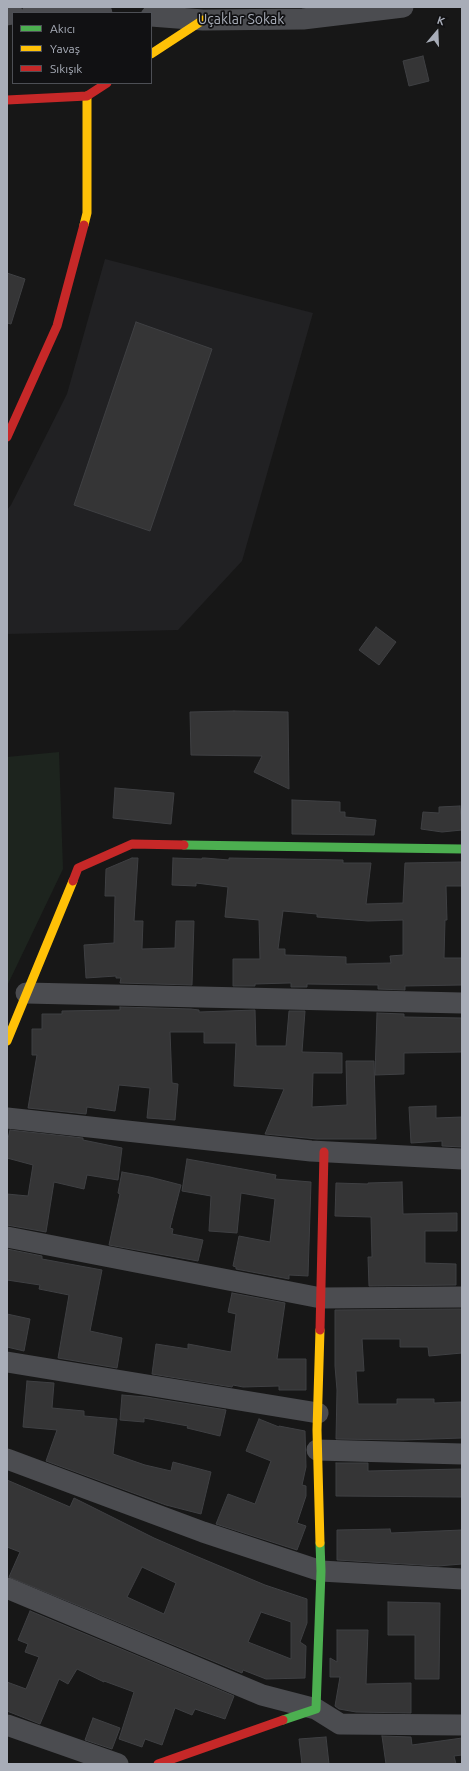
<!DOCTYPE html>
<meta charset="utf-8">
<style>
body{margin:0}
#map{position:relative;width:469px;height:1771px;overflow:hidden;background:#171717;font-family:Ubuntu,sans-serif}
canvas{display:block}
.frame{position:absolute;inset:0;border:8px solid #a8adb8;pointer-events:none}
.legend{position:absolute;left:12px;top:12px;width:140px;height:72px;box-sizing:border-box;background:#111113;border:1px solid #4d4f55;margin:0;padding:5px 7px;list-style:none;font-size:12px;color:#a8adb8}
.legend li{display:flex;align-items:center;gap:8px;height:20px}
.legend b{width:20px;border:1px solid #4d4f55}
.north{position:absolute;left:417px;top:12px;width:40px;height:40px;-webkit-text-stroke:3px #111113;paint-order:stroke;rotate:19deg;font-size:11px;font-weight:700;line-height:16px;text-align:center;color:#a8adb8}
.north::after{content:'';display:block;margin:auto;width:14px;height:18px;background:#a8adb8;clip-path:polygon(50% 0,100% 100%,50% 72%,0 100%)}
</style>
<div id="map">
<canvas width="469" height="1771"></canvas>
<div class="frame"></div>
<ul class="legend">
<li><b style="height:5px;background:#4caf50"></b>Akıcı</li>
<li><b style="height:5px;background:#ffc107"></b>Yavaş</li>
<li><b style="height:5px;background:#c62828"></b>Sıkışık</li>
</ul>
<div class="north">K</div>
</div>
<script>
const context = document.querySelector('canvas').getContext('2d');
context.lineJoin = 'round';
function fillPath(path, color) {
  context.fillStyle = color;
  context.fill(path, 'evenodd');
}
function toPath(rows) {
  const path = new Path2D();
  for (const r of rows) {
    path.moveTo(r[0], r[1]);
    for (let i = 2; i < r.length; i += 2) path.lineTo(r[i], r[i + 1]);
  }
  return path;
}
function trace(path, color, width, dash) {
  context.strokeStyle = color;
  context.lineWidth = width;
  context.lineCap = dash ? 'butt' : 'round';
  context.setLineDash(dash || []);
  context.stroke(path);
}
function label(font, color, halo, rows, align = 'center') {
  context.font = font + ' Ubuntu,sans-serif';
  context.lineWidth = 3.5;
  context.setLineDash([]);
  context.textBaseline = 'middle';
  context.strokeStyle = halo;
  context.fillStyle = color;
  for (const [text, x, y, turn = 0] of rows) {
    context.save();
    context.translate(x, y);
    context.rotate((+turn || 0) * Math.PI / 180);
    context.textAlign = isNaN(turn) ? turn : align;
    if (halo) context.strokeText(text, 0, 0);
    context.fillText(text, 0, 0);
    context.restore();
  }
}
fillPath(toPath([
 [105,259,313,313,242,561,178,630,7,634,7,510,11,505,67,394]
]), '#212123');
fillPath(toPath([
 [59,752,63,869,7,986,7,757]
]), '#1d241e');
const building = toPath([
 [423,56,429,81,409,86,403,61,423,56],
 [7,273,25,279,11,324,7,323,7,273],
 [136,322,212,349,150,531,74,505,136,322],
 [376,627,396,642,379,665,359,650,376,627],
 [234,711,288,712,289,789,254,772,262,756,191,755,190,712,234,711],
 [115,788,174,793,171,824,113,818,115,788],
 [292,800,340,802,340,812,345,812,345,817,376,820,374,835,292,834,292,800],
 [460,806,462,830,442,832,421,829,423,812,439,813,439,807,460,806],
 [132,858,138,858,134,921,143,921,142,949,175,948,176,921,194,921,192,985,120,983,121,978,116,978,116,976,86,978,84,945,114,943,115,896,105,896,106,869,132,858],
 [173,858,202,859,202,858,205,858,229,860,229,858,343,860,343,863,371,863,366,904,403,903,405,863,462,862,462,886,446,886,447,920,445,920,444,958,462,958,462,985,405,986,405,990,378,989,378,985,307,984,307,987,291,987,291,983,289,983,255,984,255,986,233,986,233,959,260,959,259,920,225,917,228,887,196,883,196,886,172,885,173,858],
 [283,911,317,914,317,917,368,921,403,920,403,955,390,956,391,963,346,964,346,957,285,955,285,949,278,949,283,911],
 [120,1007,191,1009,199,1010,199,1012,255,1010,256,1046,286,1046,289,1011,305,1011,302,1052,342,1053,342,1073,313,1073,312,1107,347,1105,346,1061,374,1061,376,1139,317,1139,265,1134,284,1089,234,1086,236,1043,204,1043,204,1032,170,1032,172,1083,178,1084,175,1120,147,1118,150,1088,119,1085,115,1111,87,1107,86,1114,28,1108,37,1055,32,1055,32,1029,42,1029,42,1014,62,1014,62,1011,120,1010,120,1007],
 [377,1013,404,1014,404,1017,462,1018,462,1052,404,1053,404,1074,375,1075,377,1013],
 [436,1106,436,1118,462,1117,462,1147,442,1146,442,1141,411,1143,409,1107,436,1106],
 [10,1130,83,1138,83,1140,122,1148,118,1180,87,1175,84,1189,54,1182,46,1232,7,1225,7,1194,28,1196,33,1165,7,1158,7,1143,10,1130],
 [187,1159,276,1175,275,1179,311,1182,308,1276,289,1275,289,1279,236,1269,236,1267,233,1266,239,1236,270,1242,275,1199,241,1193,237,1233,209,1231,211,1196,182,1191,187,1159],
 [122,1172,150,1177,181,1185,170,1228,173,1229,172,1234,203,1240,198,1261,109,1245,120,1194,118,1193,122,1172],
 [402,1182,403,1214,457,1213,457,1231,425,1231,425,1263,456,1264,456,1285,369,1286,368,1257,372,1257,371,1217,335,1216,336,1183,368,1184,368,1183,402,1182],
 [7,1249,42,1256,42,1259,102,1270,90,1331,122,1338,117,1368,58,1358,69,1295,39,1289,40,1285,7,1280,7,1249],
 [232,1293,285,1303,277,1359,306,1359,306,1390,279,1390,279,1386,243,1387,233,1385,232,1387,152,1374,156,1344,188,1349,188,1344,231,1352,236,1314,228,1312,232,1293],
 [462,1309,462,1353,429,1356,428,1347,400,1347,400,1339,362,1339,364,1371,356,1371,358,1404,397,1404,397,1399,434,1399,434,1403,461,1402,462,1438,403,1440,336,1439,337,1390,335,1366,335,1310,462,1309],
 [7,1314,30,1319,24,1351,7,1347,7,1314],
 [27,1381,54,1383,52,1408,84,1411,84,1416,117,1419,113,1454,145,1465,171,1471,173,1462,211,1472,201,1514,166,1505,46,1461,57,1430,23,1427,27,1381],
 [122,1395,146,1397,226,1410,220,1436,187,1428,188,1426,144,1418,144,1422,120,1420,122,1395],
 [259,1419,279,1427,279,1426,305,1431,306,1467,302,1485,306,1486,306,1496,297,1523,306,1526,297,1550,216,1524,228,1494,255,1504,271,1461,246,1451,259,1419],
 [336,1463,368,1463,368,1471,462,1469,462,1497,336,1496,336,1463],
 [7,1480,70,1507,74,1498,154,1538,191,1554,265,1585,307,1599,307,1623,300,1642,306,1646,305,1678,266,1679,243,1670,242,1673,9,1577,20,1552,7,1547,7,1480],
 [142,1567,176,1583,164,1614,127,1597,142,1567],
 [261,1612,291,1622,291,1659,248,1642,261,1612],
 [390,1529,391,1533,462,1530,462,1564,438,1566,337,1560,337,1530,390,1529],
 [388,1602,440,1603,439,1679,415,1679,415,1635,388,1635,388,1602],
 [30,1611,234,1696,225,1719,195,1709,192,1715,175,1708,162,1745,145,1739,142,1747,119,1739,134,1692,104,1681,104,1682,77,1669,68,1684,59,1679,40,1724,7,1711,7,1682,26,1689,39,1657,25,1652,28,1644,18,1640,30,1611],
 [337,1630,368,1630,366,1684,411,1683,411,1713,356,1712,339,1709,335,1706,340,1677,330,1677,330,1658,337,1662,337,1630],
 [93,1718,120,1728,112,1749,85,1740,93,1718],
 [382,1736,411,1737,412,1745,462,1738,462,1755,454,1756,456,1764,386,1764,382,1736],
 [326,1737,329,1764,302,1764,299,1739,326,1737]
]);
fillPath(building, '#353536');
trace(building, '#3f4043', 1);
trace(toPath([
 [32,13,70,11,102,13],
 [7,15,13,14],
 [151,16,203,20,303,19,403,7],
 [26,993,462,1003],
 [7,1118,311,1151,462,1159],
 [7,1237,321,1298,462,1297],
 [7,1362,318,1413],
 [317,1450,462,1454],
 [7,1459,203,1532,321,1571,462,1579],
 [7,1588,262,1695,316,1709,340,1724,462,1725],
 [7,1725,118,1764]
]), '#4b4c50', 21);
trace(toPath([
 [184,845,462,849],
 [283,1720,316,1709,321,1571,320,1543]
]), '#4caf50', 9);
trace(toPath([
 [151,54,203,20],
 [84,225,87,213,87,96],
 [7,1041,73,881],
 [320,1330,317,1430,320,1543]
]), '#ffc107', 9);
trace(toPath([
 [7,100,87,96,107,83],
 [7,437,57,326,84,225],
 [73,881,78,868,132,844,184,845],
 [320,1330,324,1152],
 [158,1764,283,1720]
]), '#c62828', 9);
label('14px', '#a8adb8', '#111113', [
 ["Uçaklar Sokak",241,19]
]);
</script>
